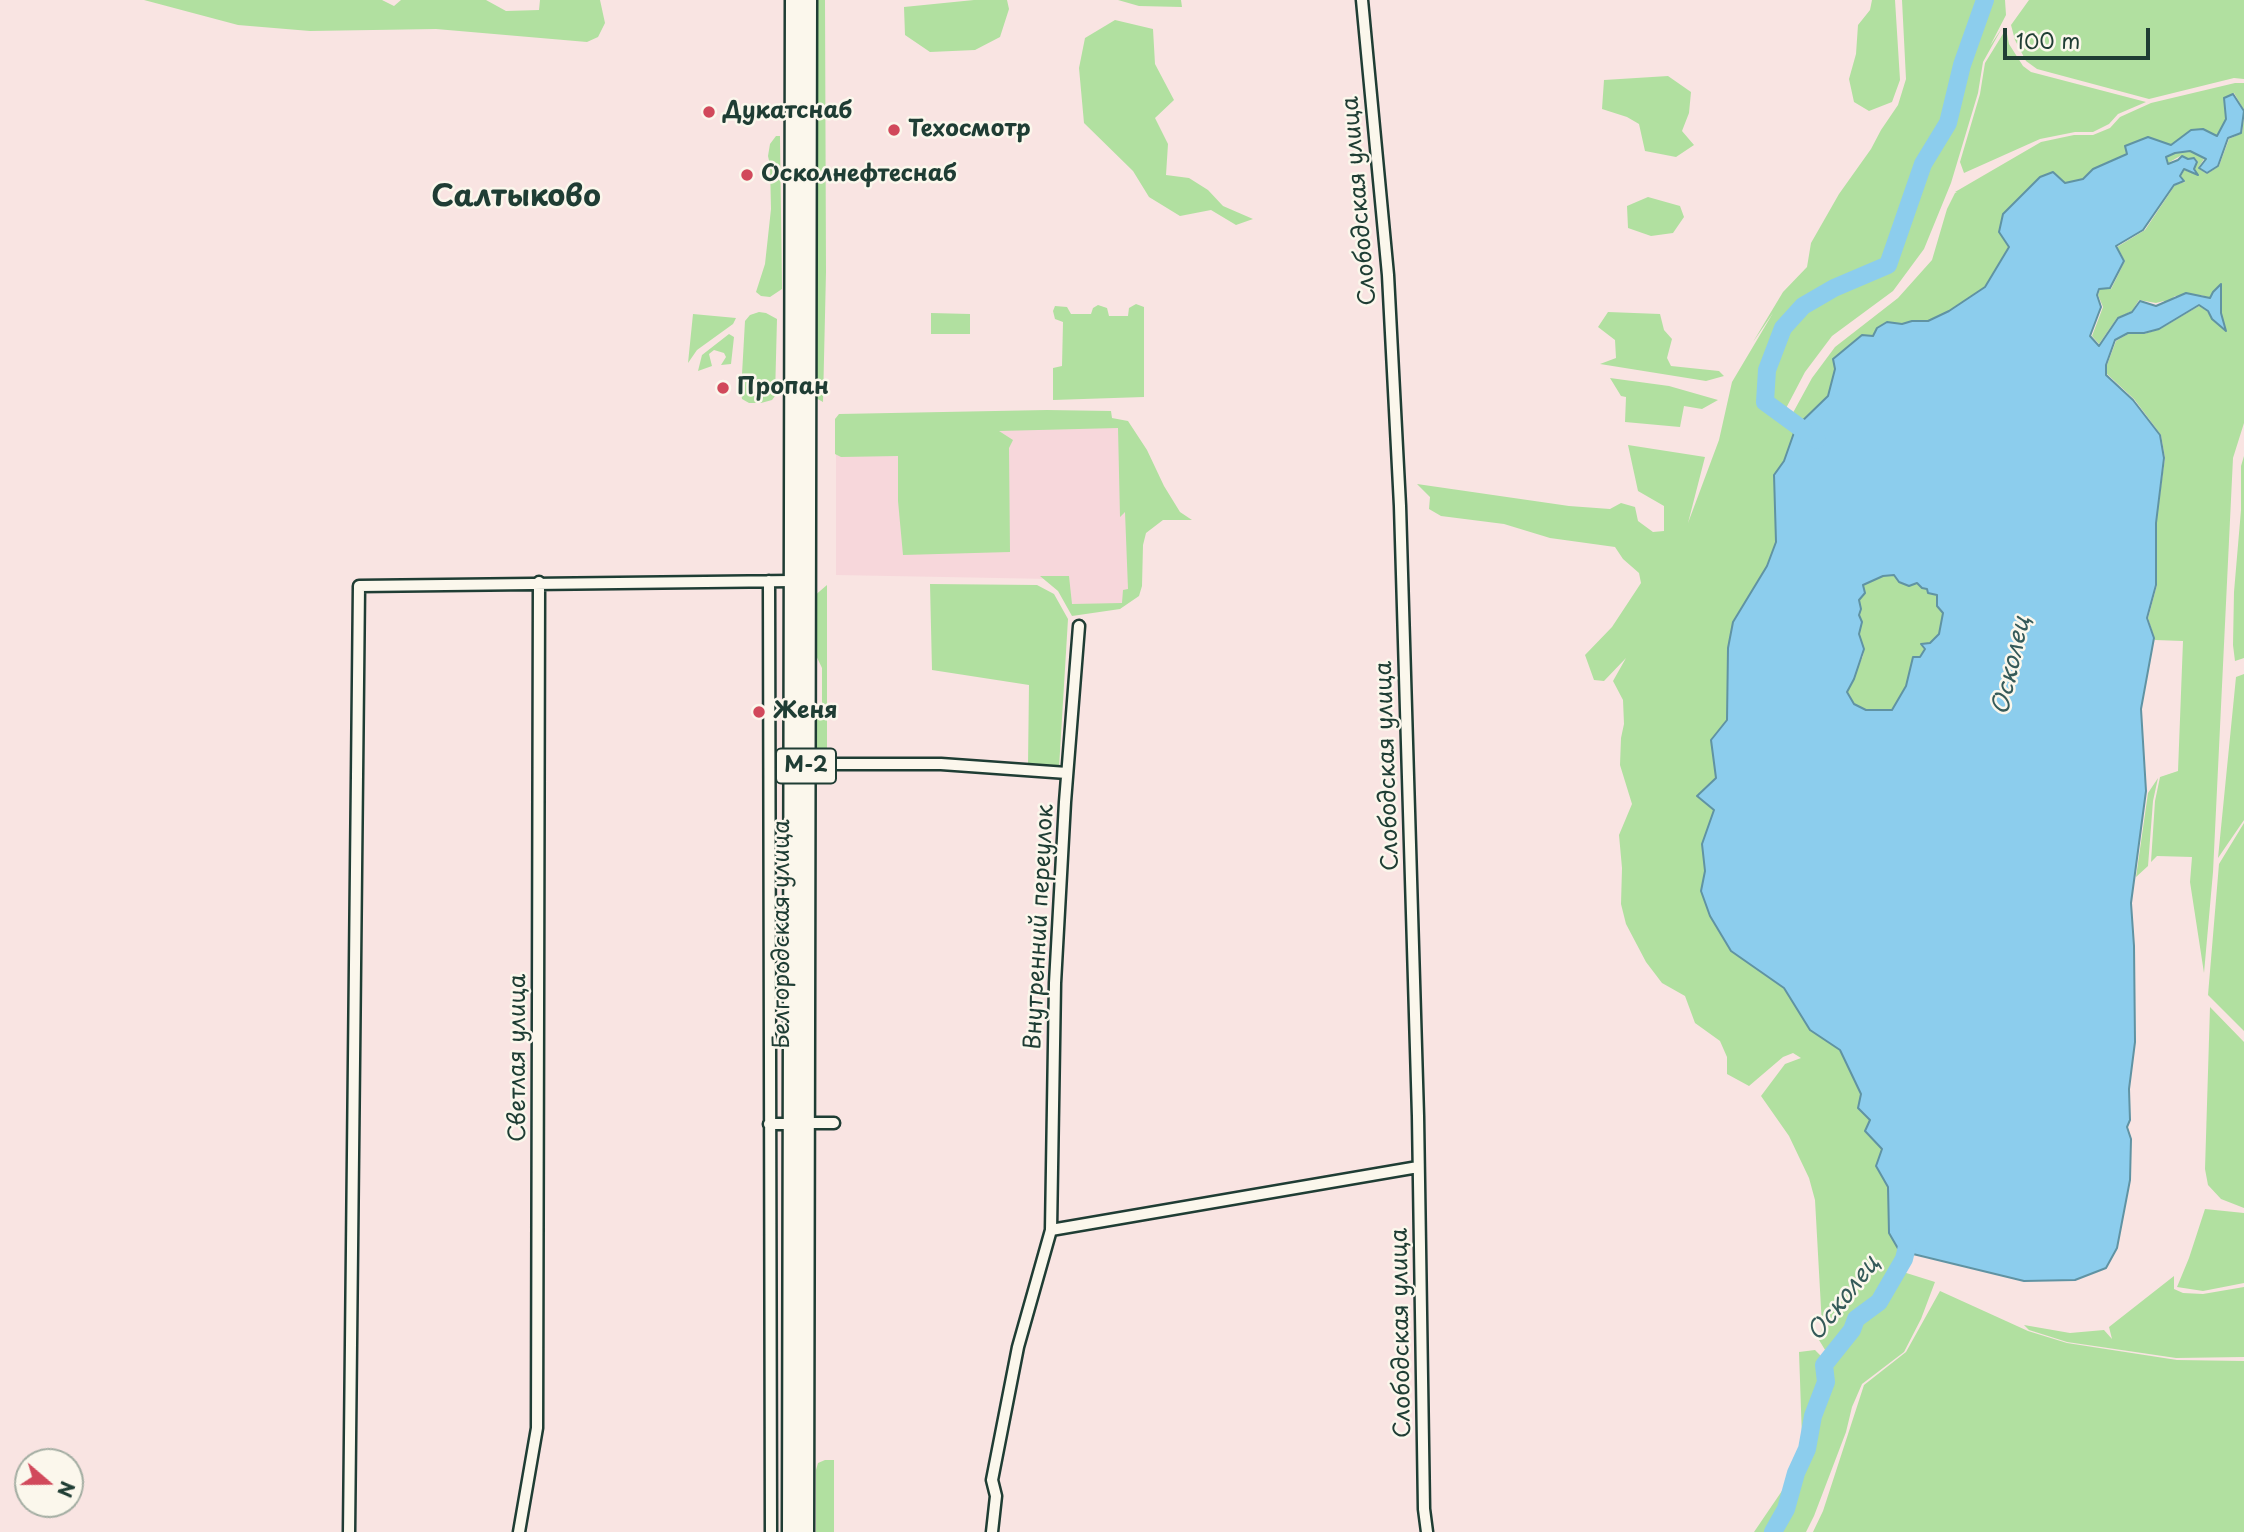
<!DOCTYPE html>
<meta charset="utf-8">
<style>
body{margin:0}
#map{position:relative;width:2244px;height:1532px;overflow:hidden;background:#f9e4e2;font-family:"Playpen Sans",sans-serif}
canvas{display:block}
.north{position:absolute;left:14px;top:1448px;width:70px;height:70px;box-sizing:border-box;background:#fbf7ec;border:2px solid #a3ada2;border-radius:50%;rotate:110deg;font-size:19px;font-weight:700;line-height:28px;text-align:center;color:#1f3d34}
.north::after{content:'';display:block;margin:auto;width:24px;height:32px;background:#d1495b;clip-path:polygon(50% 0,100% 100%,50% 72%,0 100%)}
.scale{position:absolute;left:2003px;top:28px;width:147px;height:32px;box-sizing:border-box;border:4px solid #1f3d34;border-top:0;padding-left:9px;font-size:21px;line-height:24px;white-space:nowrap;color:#1f3d34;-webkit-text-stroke:5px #fbf7ec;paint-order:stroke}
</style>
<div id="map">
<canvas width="2244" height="1532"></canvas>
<div class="north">N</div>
<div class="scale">100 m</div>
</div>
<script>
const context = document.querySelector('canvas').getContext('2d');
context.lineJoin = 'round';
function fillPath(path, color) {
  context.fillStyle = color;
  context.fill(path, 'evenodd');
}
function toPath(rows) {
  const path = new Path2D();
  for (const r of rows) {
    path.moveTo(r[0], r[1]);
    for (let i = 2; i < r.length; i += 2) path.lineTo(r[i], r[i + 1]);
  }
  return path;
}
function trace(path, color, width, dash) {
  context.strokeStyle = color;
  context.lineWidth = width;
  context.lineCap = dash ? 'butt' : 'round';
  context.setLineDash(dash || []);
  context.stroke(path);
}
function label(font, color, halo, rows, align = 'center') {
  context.font = font + ' "Playpen Sans",sans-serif';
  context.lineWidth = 5;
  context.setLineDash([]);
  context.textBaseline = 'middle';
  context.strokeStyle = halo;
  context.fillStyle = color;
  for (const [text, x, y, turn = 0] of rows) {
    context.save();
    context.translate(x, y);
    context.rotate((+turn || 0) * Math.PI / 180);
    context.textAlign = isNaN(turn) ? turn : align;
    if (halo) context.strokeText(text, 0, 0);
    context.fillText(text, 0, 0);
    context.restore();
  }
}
fillPath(toPath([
 [1126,421,1131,597,1120,607,1070,608,1051,579,836,575,836,428]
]), '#f7d7db');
fillPath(toPath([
 [144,0,382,0,394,6,401,0,486,0,506,11,539,10,540,0,600,0,605,23,598,37,587,42,436,29,310,31,238,25],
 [814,0,825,0,826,272,823,402,814,397],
 [974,0,1007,0,1009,9,1000,37,975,50,930,52,905,35,904,7],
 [1118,0,1181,0,1182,7,1139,6],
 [1872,0,1895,0,1900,80,1892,102,1869,111,1854,102,1849,79,1856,54,1858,25,1870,10],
 [1902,0,1981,0,1973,31,1958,64,1946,121,1920,163,1887,265,1835,286,1803,305,1782,327,1765,370,1764,403,1775,415,1776,413,1797,428,1784,461,1774,475,1776,542,1767,566,1733,622,1727,686,1727,720,1711,740,1716,778,1714,810,1702,844,1705,871,1701,891,1731,951,1784,988,1810,1030,1840,1050,1861,1094,1870,1120,1865,1132,1882,1149,1876,1166,1888,1186,1889,1233,1903,1257,1877,1300,1854,1316,1850,1329,1830,1358,1819,1340,1822,1326,1815,1200,1809,1178,1789,1136,1761,1096,1785,1064,1801,1058,1793,1053,1783,1057,1749,1086,1727,1074,1727,1057,1720,1041,1695,1023,1685,996,1662,983,1646,962,1626,924,1621,904,1622,868,1619,835,1632,804,1620,765,1621,738,1624,724,1623,700,1613,681,1626,658,1604,681,1594,680,1585,655,1612,627,1641,583,1639,573,1623,559,1615,547,1550,538,1504,524,1441,516,1429,509,1430,497,1417,484,1569,506,1610,509,1621,503,1635,507,1638,521,1653,532,1664,531,1664,506,1638,491,1628,445,1705,457,1688,523,1719,440,1732,382,1773,313,1753,342,1783,292,1807,267,1811,243,1839,194,1871,149,1881,130,1898,105,1906,79],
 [1988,0,2005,0,2006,15,1990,46,2002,28,1983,62,1978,93,1951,183,1924,249,1893,291,1832,336,1805,372,1783,414,1767,402,1769,370,1786,329,1806,309,1838,289,1891,268,1926,166,1952,123,1966,65],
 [2029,0,2244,0,2244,79,2234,78,2149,99,2037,69,2026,61,2015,40,2011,25],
 [1115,20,1153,29,1155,64,1174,100,1155,118,1168,144,1166,175,1189,178,1208,190,1223,206,1253,219,1236,225,1211,210,1180,216,1149,197,1133,171,1084,123,1079,68,1085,38],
 [2006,29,2009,44,2023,66,2031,72,2146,102,2118,114,2109,124,2093,132,2075,132,2040,139,1964,173,1960,162,1980,94,1985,63],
 [1668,76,1691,92,1689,113,1682,131,1694,145,1676,157,1645,151,1639,124,1627,117,1602,109,1604,80],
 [2235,83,2244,83,2244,110,2234,93,2224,98,2226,119,2217,136,2191,130,2171,145,2127,154,2093,169,2083,179,2065,183,2009,246,1985,287,1949,311,1928,321,1912,321,1902,324,1887,322,1873,336,1835,369,1828,396,1797,426,1789,420,1812,378,1835,347,1898,298,1932,260,1947,209,1955,193,1957,193,1955,192,2041,142,2074,135,2093,135,2110,128,2120,117,2151,103],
 [2244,117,2244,423,2233,458,2213,872,2204,973,2190,882,2192,857,2157,856,2151,862,2155,801,2160,777,2178,771,2183,641,2155,640,2148,618,2157,585,2156,523,2165,458,2161,435,2134,399,2107,374,2107,365,2116,341,2128,334,2144,334,2160,329,2199,306,2207,311,2211,318,2225,330,2221,313,2222,291,2210,298,2201,295,2175,296,2165,304,2164,301,2156,303,2139,300,2132,311,2117,318,2099,344,2092,336,2103,307,2098,295,2100,289,2111,289,2125,261,2117,247,2145,230,2175,185,2185,182,2181,176,2184,170,2198,175,2194,169,2198,162,2195,158,2188,159,2182,155,2168,163,2166,158,2175,153,2190,151,2204,159,2198,168,2207,174,2219,166,2229,139,2242,133],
 [776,136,780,136,782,289,770,297,761,296,756,292,765,264,771,209,770,165,768,156,770,144],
 [1648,197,1680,206,1684,217,1673,233,1651,236,1628,228,1627,206],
 [1136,304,1144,307,1144,397,1053,400,1053,368,1062,366,1063,322,1055,319,1053,311,1055,306,1067,307,1071,314,1091,314,1093,308,1098,305,1107,308,1109,316,1128,316,1129,308],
 [759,312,766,313,777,319,775,396,772,400,761,403,749,403,742,399,741,392,745,321,750,315],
 [1608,312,1660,314,1664,330,1672,339,1667,358,1671,366,1719,371,1724,376,1706,381,1600,364,1616,358,1615,340,1598,327],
 [931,313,970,314,970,334,931,334],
 [693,314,736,318,733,324,697,350,688,363],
 [729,334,734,337,731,364,721,365,726,357,724,353,714,350,709,354,712,366,698,371,702,355],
 [1610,378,1669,386,1718,400,1702,409,1684,406,1680,427,1625,422,1626,397,1621,396],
 [1047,410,1111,411,1112,418,1128,421,1147,450,1164,486,1180,512,1192,520,1163,520,1146,533,1143,545,1142,586,1139,596,1120,609,1072,616,1058,591,1040,576,1069,576,1072,604,1122,603,1123,590,1128,589,1125,512,1120,517,1118,428,999,431,1013,440,1009,448,1010,552,903,555,898,501,898,456,841,457,835,454,835,419,839,414],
 [2244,456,2244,658,2235,661,2233,645,2234,592,2241,510,2241,466],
 [1894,575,1917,583,1937,595,1943,613,1939,634,1920,657,1913,657,1906,686,1892,710,1866,710,1854,704,1847,692,1863,656,1864,649,1859,634,1862,622,1859,615,1859,600,1863,585,1883,576],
 [930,584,1037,585,1054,594,1068,619,1059,768,1028,764,1029,685,932,670],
 [827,585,827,760,820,762,815,761,811,756,813,731,822,704,822,668,811,645,813,597],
 [2244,674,2244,820,2218,858,2236,677],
 [2158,778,2153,801,2148,866,2136,877,2148,793],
 [2244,823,2244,1031,2208,995,2219,864],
 [2210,1007,2244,1042,2244,1208,2221,1199,2208,1185,2205,1169],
 [2205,1209,2244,1213,2244,1283,2203,1291,2177,1287,2189,1258],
 [1900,1271,1935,1282,1921,1319,1904,1352,1862,1384,1852,1407,1846,1432,1814,1516,1806,1532,1778,1532,1786,1518,1810,1451,1816,1417,1830,1382,1827,1371,1828,1363,1853,1335,1861,1318,1881,1304],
 [2174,1276,2174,1289,2183,1293,2203,1294,2244,1287,2244,1357,2176,1358,2142,1353,2067,1342,2029,1330,2024,1325,2070,1333,2104,1330,2112,1339,2109,1327],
 [1940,1291,2028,1331,2067,1343,2177,1360,2244,1361,2244,1532,1813,1532,1823,1511,1864,1385,1906,1352],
 [1815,1350,1827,1362,1817,1401,1811,1412,1804,1449,1794,1471,1783,1508,1770,1532,1754,1532,1788,1482,1802,1438,1799,1352],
 [825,1460,834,1460,834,1532,816,1532,816,1470,818,1463]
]), '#b1e0a0');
const water = toPath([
 [2233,94,2244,111,2241,133,2228,138,2218,166,2207,173,2199,168,2206,159,2190,151,2175,153,2166,157,2168,164,2178,160,2182,156,2188,159,2194,158,2197,162,2194,169,2198,175,2184,169,2180,176,2184,181,2174,185,2143,230,2116,246,2124,261,2110,288,2099,289,2097,295,2101,307,2090,336,2099,346,2118,318,2132,312,2140,301,2156,306,2186,293,2210,298,2213,292,2221,284,2221,313,2226,331,2212,319,2208,311,2199,305,2159,329,2144,333,2128,333,2115,340,2106,365,2106,375,2133,400,2160,435,2164,458,2156,523,2156,585,2147,618,2154,638,2141,709,2146,791,2131,903,2134,946,2135,1042,2129,1089,2130,1120,2127,1127,2131,1139,2130,1180,2117,1248,2106,1268,2075,1280,2024,1281,1913,1254,1904,1259,1889,1233,1888,1187,1876,1166,1882,1149,1865,1131,1870,1120,1858,1108,1861,1094,1840,1050,1810,1030,1784,988,1731,951,1710,916,1701,891,1705,871,1702,844,1714,810,1697,796,1716,778,1711,740,1727,720,1728,648,1733,622,1767,566,1776,542,1774,475,1784,461,1796,427,1828,396,1835,369,1833,359,1862,335,1873,336,1877,328,1887,322,1902,324,1912,321,1928,321,1949,311,1985,287,2009,247,1999,232,2003,214,2040,177,2053,172,2065,183,2083,179,2093,169,2127,154,2125,146,2148,137,2171,145,2191,130,2203,129,2217,136,2226,119,2224,98,2233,94],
 [1894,575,1899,582,1909,586,1917,583,1922,588,1927,589,1928,593,1937,595,1937,606,1943,613,1939,634,1930,643,1921,644,1925,649,1920,657,1913,657,1906,686,1892,710,1866,710,1854,704,1847,692,1854,679,1864,649,1859,634,1862,622,1859,615,1861,609,1859,600,1865,593,1863,585,1883,576,1894,575]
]);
fillPath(water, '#8ccded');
trace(water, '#6093a3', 2);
trace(toPath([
 [1817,440,1765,402,1767,370,1783,328,1803,306,1834,288,1888,265,1923,164,1948,123,1962,65,1985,0],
 [1773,1532,1786,1509,1796,1473,1807,1449,1813,1416,1826,1382,1824,1365,1852,1330,1856,1319,1879,1302,1904,1259,1909,1238]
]), '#8ccded', 18);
const minor = toPath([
 [1362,0,1388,275,1400,506,1418,1116,1424,1509,1427,1532],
 [769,581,771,1532],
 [806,774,833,764,941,764,1067,773],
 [804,1123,834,1123],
 [769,1124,791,1124],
 [1051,1230,1418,1167],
 [349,1532,359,586,792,581],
 [519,1532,537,1428,539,582],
 [992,1532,996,1496,992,1480,1018,1347,1051,1230,1055,983,1065,802,1079,626]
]);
const primary = toPath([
 [791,1532,794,0],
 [805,1532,808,0]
]);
trace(minor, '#1f3d34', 15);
trace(primary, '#1f3d34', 21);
trace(minor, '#fbf7ec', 10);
trace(primary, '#fbf7ec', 16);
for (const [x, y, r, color] of [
 [709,112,7,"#d1495b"],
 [894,130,7,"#d1495b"],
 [747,175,7,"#d1495b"],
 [723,388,7,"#d1495b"],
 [759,712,7,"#d1495b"]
]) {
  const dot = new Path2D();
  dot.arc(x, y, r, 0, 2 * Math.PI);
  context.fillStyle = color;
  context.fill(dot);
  trace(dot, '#fbf7ec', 2.5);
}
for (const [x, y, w] of [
 [806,766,60]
]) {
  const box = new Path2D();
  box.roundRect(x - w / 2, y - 17.5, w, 35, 5);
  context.fillStyle = '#fbf7ec';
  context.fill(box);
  trace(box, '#1f3d34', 2);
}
label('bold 21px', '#1f3d34', null, [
 ["М-2",806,766]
]);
label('bold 23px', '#1f3d34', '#fbf7ec', [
 ["Дукатснаб",723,112],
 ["Техосмотр",908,130],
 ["Осколнефтеснаб",761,175],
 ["Пропан",737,388],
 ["Женя",773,712]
], 'left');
label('23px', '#1f3d34', '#fbf7ec', [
 ["Слободская улица",1360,201,-95],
 ["Слободская улица",1388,766,-92],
 ["Внутренний переулок",1040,927,-87],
 ["Белгородская улица",783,934,-90],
 ["Светлая улица",519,1058,-90],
 ["Слободская улица",1402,1333,-91]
]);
label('italic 24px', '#355a59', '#fbf7ec', [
 ["Осколец",2012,666,-77],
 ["Осколец",1844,1299,-52]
]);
label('bold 30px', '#1f3d34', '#fbf7ec', [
 ["Салтыково",516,198]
]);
</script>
